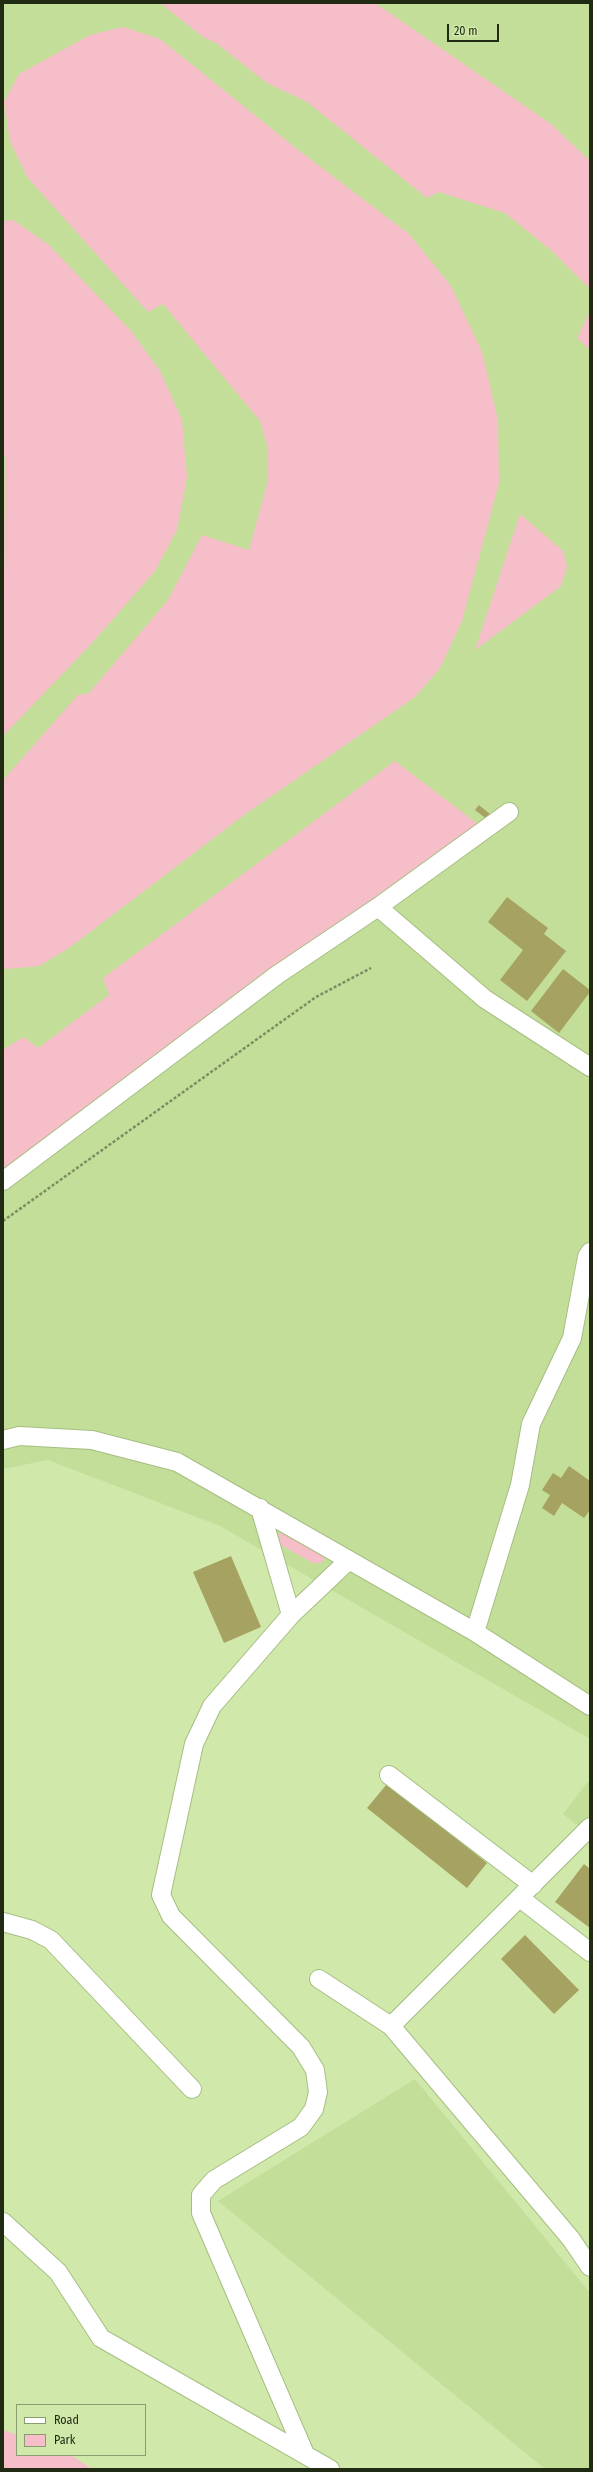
<!DOCTYPE html>
<style>
body{margin:0}
#map{position:relative;width:593px;height:2472px;overflow:hidden;background:#d0e9ab;font-family:"Fira Sans Condensed",sans-serif}
canvas{display:block}
.frame{position:absolute;inset:0;border:4px solid #212a12;pointer-events:none}
.legend{position:absolute;left:16px;top:2404px;width:130px;height:52px;box-sizing:border-box;background:#d0e9ab;border:1px solid #8a9d6e;margin:0;padding:5px 7px;list-style:none;font-size:12px;color:#212a12}
.legend li{display:flex;align-items:center;gap:8px;height:20px}
.legend b{width:20px;border:1px solid #8a9d6e}
.scale{position:absolute;left:447px;top:24px;width:52px;height:18px;box-sizing:border-box;border:2px solid #212a12;border-top:0;padding-left:5px;font-size:12px;line-height:14px;white-space:nowrap;color:#212a12;-webkit-text-stroke:3px #d0e9ab;paint-order:stroke}
</style>
<div id="map">
<canvas width="593" height="2472"></canvas>
<div class="frame"></div>
<ul class="legend">
<li><b style="height:5px;background:#fff"></b>Road</li>
<li><b style="height:11px;background:#f6bec9"></b>Park</li>
</ul>
<div class="scale">20 m</div>
</div>
<script>
const context = document.querySelector('canvas').getContext('2d');
context.lineJoin = 'round';
function fillPath(path, color) {
  context.fillStyle = color;
  context.fill(path, 'evenodd');
}
function toPath(rows) {
  const path = new Path2D();
  for (const r of rows) {
    path.moveTo(r[0], r[1]);
    for (let i = 2; i < r.length; i += 2) path.lineTo(r[i], r[i + 1]);
  }
  return path;
}
function trace(path, color, width, dash) {
  context.strokeStyle = color;
  context.lineWidth = width;
  context.lineCap = dash ? 'butt' : 'round';
  context.setLineDash(dash || []);
  context.stroke(path);
}
fillPath(toPath([
 [3,3,590,3,590,1739,220,1526,48,1460,3,1469],
 [590,1779,590,1835,563,1814],
 [415,2079,590,2293,590,2469,545,2469,218,2201]
]), '#c3de98');
fillPath(toPath([
 [160,3,375,3,551,124,590,161,590,289,552,251,505,213,439,192,427,198,307,102,267,83,216,43,203,37],
 [123,27,160,39,297,149,409,234,451,286,482,352,498,420,499,483,462,621,440,668,415,697,244,815,69,948,39,966,7,969,3,968,3,780,78,695,89,693,168,600,202,535,249,550,268,480,267,445,260,421,163,304,148,312,27,177,10,141,4,102,19,74,90,35],
 [13,220,49,245,131,331,160,371,182,420,187,477,177,530,155,571,92,643,3,736,5,458,3,450,3,221],
 [590,311,590,350,577,338],
 [520,514,563,551,567,567,561,586,475,650],
 [395,761,479,825,3,1170,3,1050,23,1037,38,1048,109,995,103,978],
 [285,1532,321,1552,325,1558,321,1563,313,1563,279,1544,277,1537,280,1533],
 [3,2430,17,2435,17,2455,71,2455,92,2469,3,2469]
]), '#f6bec9');
fillPath(toPath([
 [479,805,491,815,488,820,475,810],
 [507,897,548,928,544,934,566,951,527,1001,500,980,523,950,488,922],
 [563,969,590,990,590,992,559,1033,531,1011],
 [569,1466,590,1481,590,1510,584,1518,562,1503,554,1516,542,1508,550,1495,542,1490,553,1473,561,1478],
 [231,1556,261,1627,224,1643,193,1572],
 [387,1784,487,1863,467,1888,367,1808],
 [584,1864,590,1869,590,1928,555,1902],
 [525,1935,579,1990,554,2014,501,1959]
]), '#a6a261');
const minor = toPath([
 [378,907,485,999,590,1067],
 [3,1181,277,975,378,907,509,812],
 [3,1440,19,1436,92,1440,177,1462,475,1632,590,1706],
 [260,1508,291,1615],
 [475,1632,520,1485,531,1424,572,1338,587,1257,590,1252],
 [389,1775,533,1885],
 [520,1898,590,1952],
 [3,1922,32,1930,51,1940,192,2089],
 [319,1979,391,2026,571,2239,590,2267],
 [391,2026,590,1827],
 [3,2222,58,2272,101,2338,330,2469],
 [305,2454,201,2213,201,2195,214,2180,301,2127,314,2109,318,2092,315,2070,301,2047,171,1916,161,1895,194,1744,212,1706,291,1615,349,1560]
]);
trace(minor, '#a6be82', 20);
trace(toPath([
 [3,1221,316,997,371,968]
]), '#7c8d62', 2.5, [3, 2]);
trace(minor, '#fff', 18);
</script>
